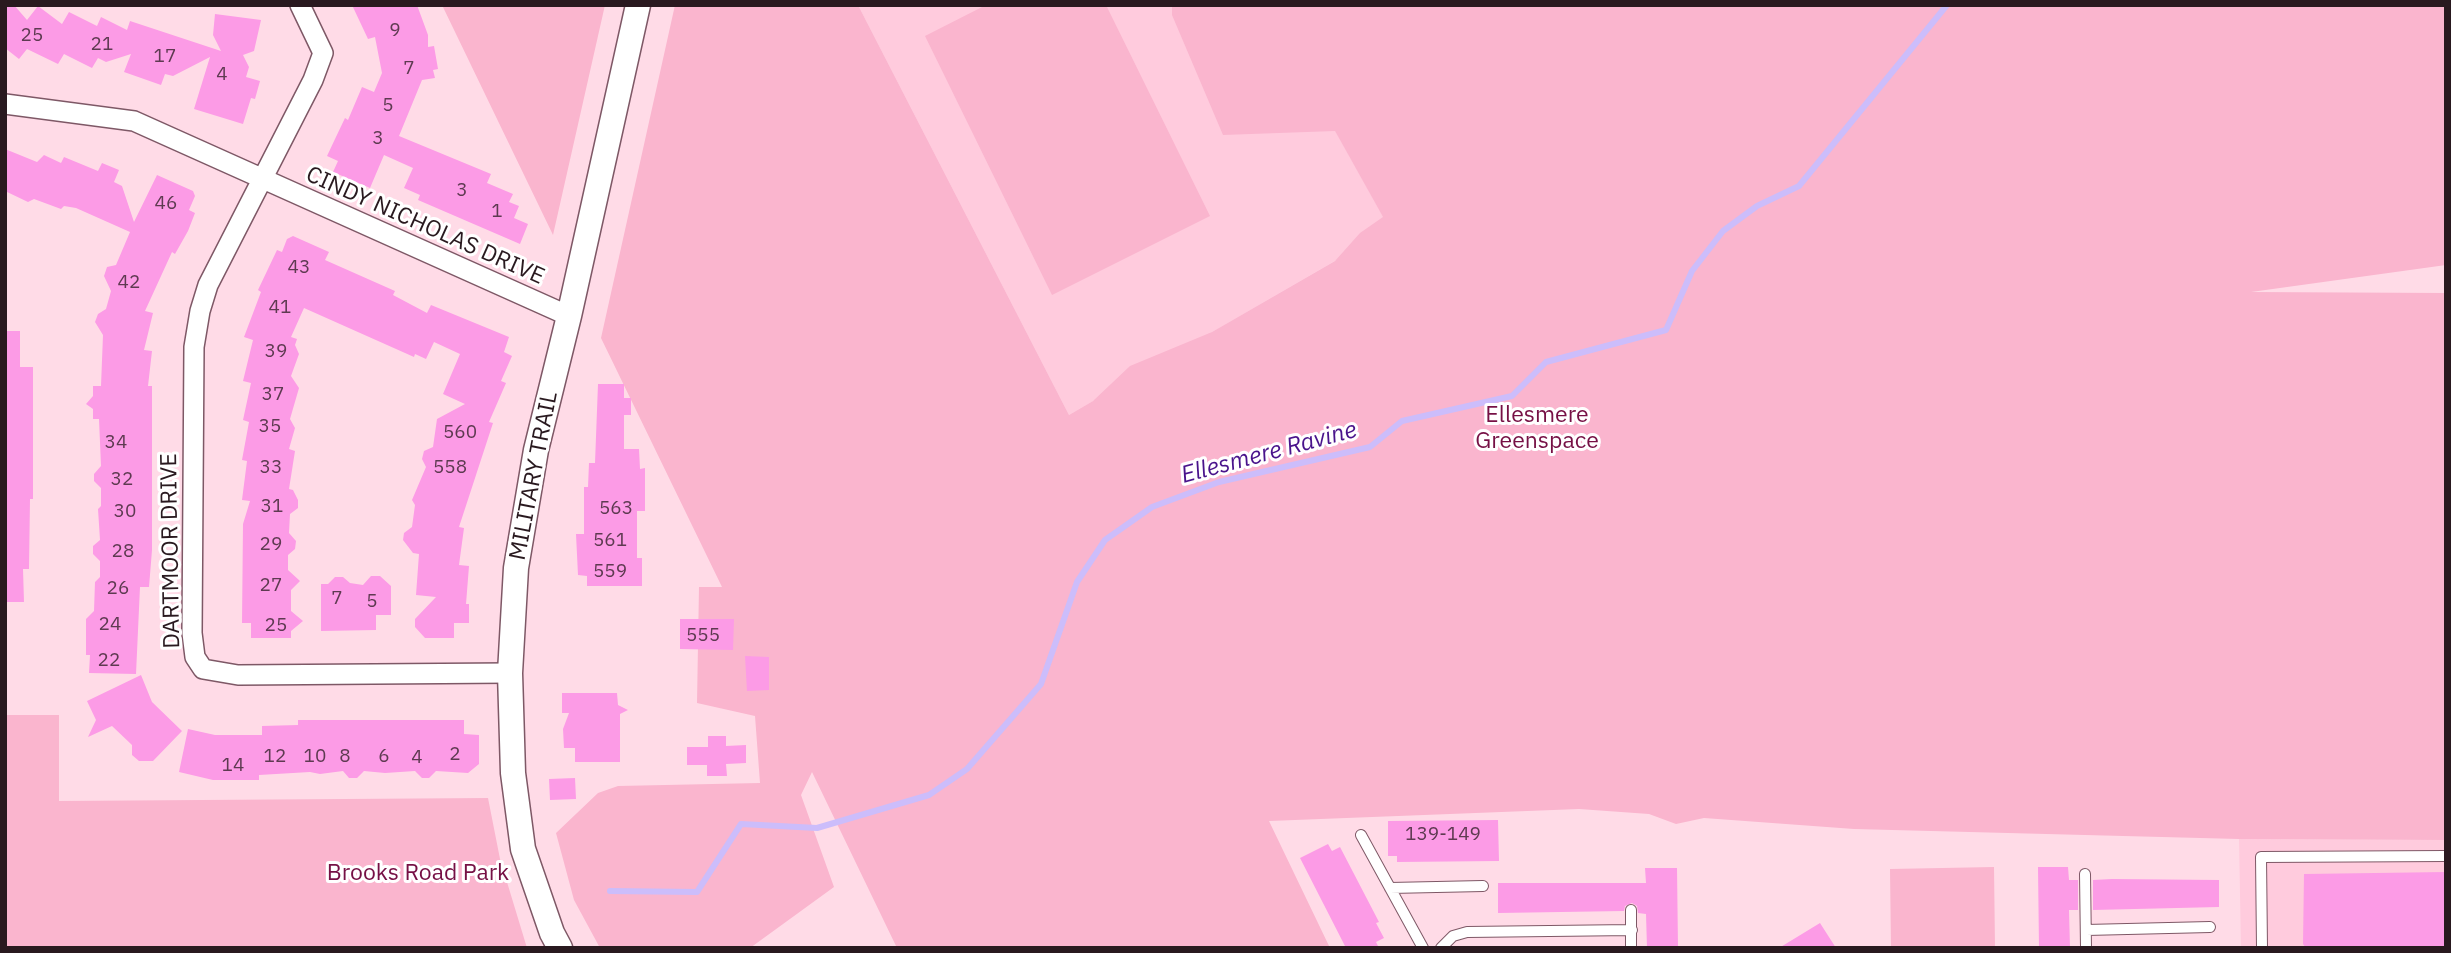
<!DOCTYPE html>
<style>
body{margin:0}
#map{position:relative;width:2451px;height:953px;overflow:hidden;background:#ffdbe7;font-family:"IBM Plex Sans",sans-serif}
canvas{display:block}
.frame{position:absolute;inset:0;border:7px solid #29191f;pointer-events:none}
</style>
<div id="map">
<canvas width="2451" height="953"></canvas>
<div class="frame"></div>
</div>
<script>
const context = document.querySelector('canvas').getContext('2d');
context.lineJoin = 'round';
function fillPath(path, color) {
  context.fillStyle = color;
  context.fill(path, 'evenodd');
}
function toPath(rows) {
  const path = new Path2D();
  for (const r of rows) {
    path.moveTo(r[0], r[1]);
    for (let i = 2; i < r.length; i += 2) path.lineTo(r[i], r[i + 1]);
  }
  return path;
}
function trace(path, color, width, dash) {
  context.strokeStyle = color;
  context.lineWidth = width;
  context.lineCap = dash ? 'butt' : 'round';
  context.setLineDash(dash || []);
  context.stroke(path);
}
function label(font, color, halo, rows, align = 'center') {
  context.font = font + ' "IBM Plex Sans",sans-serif';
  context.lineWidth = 6;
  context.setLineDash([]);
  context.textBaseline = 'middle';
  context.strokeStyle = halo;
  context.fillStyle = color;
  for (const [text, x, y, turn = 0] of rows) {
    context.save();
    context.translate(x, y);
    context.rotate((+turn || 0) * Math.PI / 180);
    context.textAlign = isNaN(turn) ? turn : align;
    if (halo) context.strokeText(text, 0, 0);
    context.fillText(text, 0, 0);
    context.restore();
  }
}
fillPath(toPath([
 [858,5,1265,5,1390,229,1069,415],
 [2239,839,2446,840,2446,948,2241,948]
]), '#ffcbdd');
fillPath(toPath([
 [442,5,605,5,553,235],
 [675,5,858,5,1069,415,1093,401,1130,366,1212,332,1335,261,1360,233,1383,217,1335,131,1223,135,1172,15,1172,5,2446,5,2446,265,2251,292,2446,293,2446,840,2239,839,1854,829,1704,818,1676,824,1649,814,1579,809,1269,821,1330,948,897,948,812,772,801,795,834,887,750,948,600,948,574,900,556,833,598,793,618,786,760,783,755,716,697,703,699,587,722,587,601,338],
 [986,5,1106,5,1210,216,1052,295,925,36],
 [5,715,59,715,59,801,488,798,500,859,527,948,5,948],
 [1994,867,1995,948,1891,948,1890,869]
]), '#fab5ce');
trace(toPath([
 [610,891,697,892,741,824,817,828,929,795,967,769,1041,684,1077,582,1105,540,1152,507,1219,482,1370,447,1402,421,1512,396,1546,362,1666,330,1692,271,1723,231,1757,206,1799,186,1947,5]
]), '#ccbdfb', 6);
fillPath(toPath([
 [5,5,14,5,27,20,38,6,62,24,69,12,97,26,101,17,127,30,130,21,221,51,213,35,215,14,261,20,254,51,243,55,249,67,246,77,260,81,255,99,251,98,243,124,194,109,210,57,173,76,165,74,161,85,124,72,131,54,106,62,98,58,92,68,64,54,58,64,27,49,19,59,5,48],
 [352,5,417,5,428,35,428,47,434,46,438,69,433,70,435,78,422,80,399,136,491,174,487,183,513,194,509,202,519,206,514,218,528,224,520,244,418,200,420,195,404,188,413,168,384,155,370,188,333,172,338,161,327,156,335,139,345,118,348,120,362,87,374,92,382,73,375,37,368,39],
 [5,149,37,162,44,155,61,163,64,157,98,171,102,163,119,170,114,182,122,186,134,222,157,175,193,191,195,196,189,210,195,213,188,231,175,254,172,252,145,311,153,313,144,350,152,351,148,386,152,386,152,550,149,587,140,587,136,674,89,673,90,655,86,655,86,619,94,611,95,582,100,577,100,561,93,554,93,546,100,540,98,509,101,506,101,488,94,481,94,474,101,466,99,419,93,419,93,409,86,404,93,396,93,386,101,386,103,335,95,322,98,314,106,309,111,291,104,276,107,267,116,265,130,232,76,208,64,206,61,209,34,199,28,202,5,191],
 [293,236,329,252,325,260,395,291,393,295,427,313,431,305,509,337,504,352,512,356,501,381,506,383,489,422,493,423,459,527,464,528,459,565,469,566,466,604,469,604,469,623,454,623,454,638,425,638,415,627,415,619,436,597,416,595,419,554,413,553,403,540,404,533,412,527,415,505,412,500,426,467,422,459,424,451,433,447,437,419,465,404,443,394,460,354,434,342,426,359,415,354,414,357,304,308,291,337,297,339,295,345,299,354,291,376,299,388,290,419,295,428,289,449,295,451,289,489,293,490,298,500,298,508,290,514,289,533,296,541,295,549,288,555,288,570,300,581,291,590,291,611,303,621,291,631,291,638,251,638,251,623,242,623,243,524,250,501,242,500,247,461,242,460,249,422,243,420,251,383,243,381,253,340,244,337,261,292,258,290,277,250,282,252,287,239],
 [5,331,20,331,20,367,33,367,33,499,30,499,29,569,23,569,24,602,5,602],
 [598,384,624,384,624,398,631,398,631,415,624,415,624,449,639,449,640,469,645,468,645,511,637,511,637,558,642,558,642,586,587,586,587,576,578,575,576,534,584,534,584,487,588,487,589,463,595,463],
 [371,576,380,576,391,586,391,615,376,615,376,630,321,631,321,584,328,584,335,577,343,577,350,583,363,585],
 [680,619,734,619,733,650,680,649],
 [745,656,769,657,769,690,747,691],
 [141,675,152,702,182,731,153,761,139,761,132,755,132,745,112,726,88,737,96,720,87,701],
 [562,693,617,693,618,705,628,710,620,714,620,762,575,762,575,748,564,748,563,729,569,713,562,713],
 [298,720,464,720,464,734,479,735,479,764,468,773,436,771,429,778,422,778,415,771,385,773,364,771,357,778,349,778,343,771,320,774,310,772,259,775,259,780,213,780,179,772,188,729,215,735,262,735,262,726,298,725],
 [708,736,726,736,726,746,746,745,746,763,726,764,727,776,707,776,707,765,687,765,687,747,708,747],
 [575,778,576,799,550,800,549,779],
 [1498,820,1499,861,1397,862,1397,856,1388,856,1388,821],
 [1328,844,1332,851,1340,847,1379,922,1376,923,1384,938,1376,942,1379,948,1346,948,1300,858],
 [2038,867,2068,867,2069,880,2078,880,2078,910,2069,910,2070,948,2039,948],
 [1645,868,1677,868,1678,948,1647,948,1646,914,1638,913,1637,906,1632,903,1625,906,1624,911,1498,913,1498,883,1646,883],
 [2446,872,2446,948,2306,948,2303,944,2304,874],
 [2112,879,2219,880,2219,907,2093,910,2093,880],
 [1820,923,1836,948,1779,948]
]), '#fc9be6');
const service = toPath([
 [1361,835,1423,948],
 [2085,874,2086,948],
 [1390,888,1483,886],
 [1631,910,1631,948],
 [2086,930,2210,927],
 [1441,948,1453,936,1467,932,1632,930],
 [2262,948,2261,857,2446,856]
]);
const minor = toPath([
 [300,5,323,53,313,80,208,285,200,311,194,347,192,633,195,657,203,669,238,675,510,673],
 [5,104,134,121,569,316]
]);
const tertiary = toPath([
 [560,948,552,933,523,849,513,773,510,673,516,568,536,450,569,316,638,5]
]);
trace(service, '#7e5866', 12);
trace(minor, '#7e5866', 22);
trace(tertiary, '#7e5866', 27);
trace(service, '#fff', 10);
trace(minor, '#fff', 19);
trace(tertiary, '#fff', 24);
label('19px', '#5e3a51', null, [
 ["9",395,31],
 ["25",32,36],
 ["21",102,45],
 ["17",165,57],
 ["7",409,69],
 ["4",222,75],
 ["5",388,106],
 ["3",378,139],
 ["3",462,191],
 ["46",166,204],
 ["1",497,212],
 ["43",299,268],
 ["42",129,283],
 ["41",280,308],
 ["39",276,352],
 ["37",273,395],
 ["35",270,427],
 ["560",460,433],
 ["34",116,443],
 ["33",271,468],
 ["558",450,468],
 ["32",122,480],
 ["31",272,507],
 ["563",616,509],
 ["30",125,512],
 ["561",610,541],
 ["29",271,545],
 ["28",123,552],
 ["559",610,572],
 ["27",271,586],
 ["26",118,589],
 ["7",337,599],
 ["5",372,602],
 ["24",110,625],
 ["25",276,626],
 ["555",703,636],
 ["22",109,661],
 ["2",455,755],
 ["12",275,757],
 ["10",315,757],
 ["8",345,757],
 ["6",384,757],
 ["4",417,758],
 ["14",233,766],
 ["139-149",1443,835]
]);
label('23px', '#29191f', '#fff', [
 ["CINDY NICHOLAS DRIVE",425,226,24],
 ["MILITARY TRAIL",534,476,-79],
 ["DARTMOOR DRIVE",171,551,-91]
]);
label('23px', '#761045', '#fff', [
 ["Ellesmere",1537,415],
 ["Greenspace",1537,441],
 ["Brooks Road Park",418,873]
]);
label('italic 24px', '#49138b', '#fff', [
 ["Ellesmere Ravine",1269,453,-15]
]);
</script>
